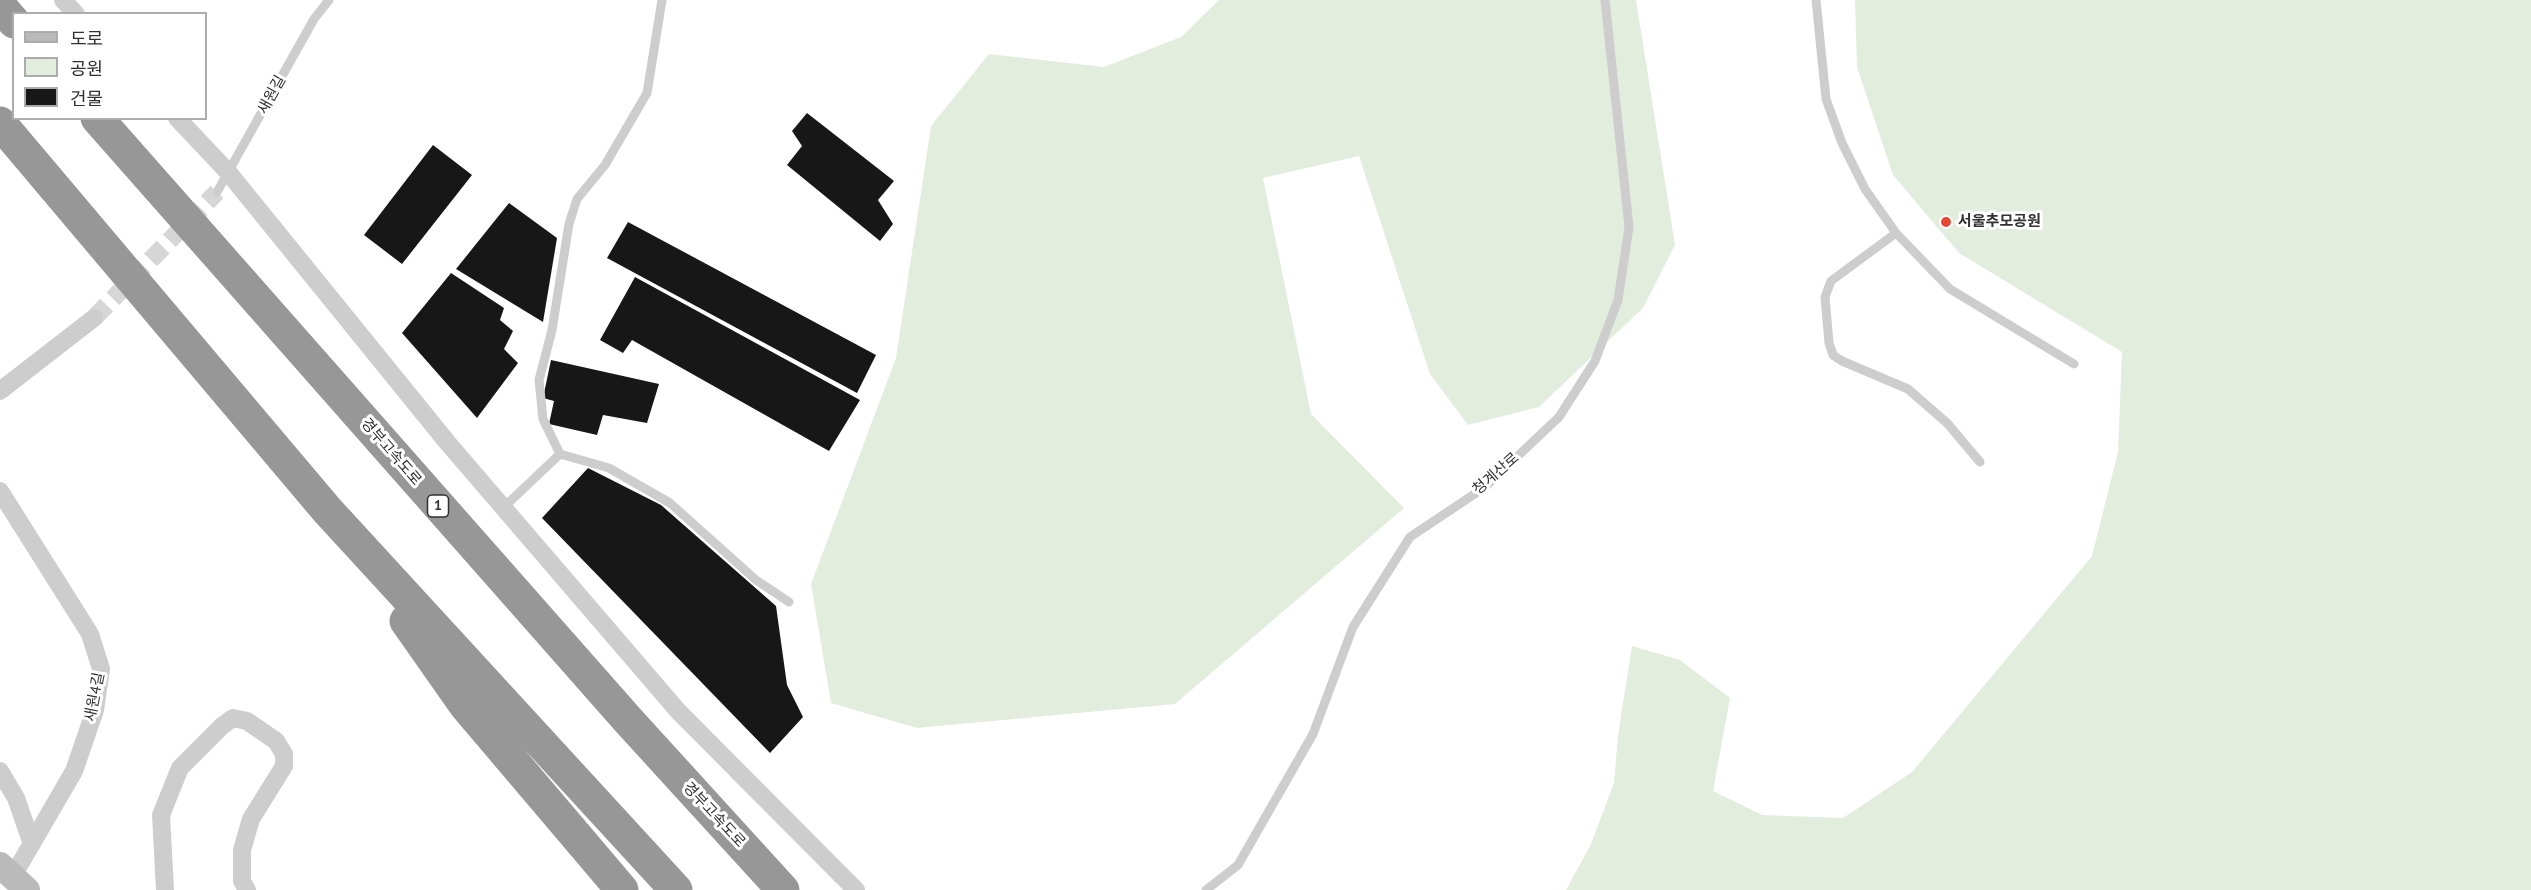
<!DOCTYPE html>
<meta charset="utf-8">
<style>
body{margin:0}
#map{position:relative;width:2531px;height:890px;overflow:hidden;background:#fff;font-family:"PT Sans","Noto Sans KR",sans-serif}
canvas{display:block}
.legend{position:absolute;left:12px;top:12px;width:195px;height:108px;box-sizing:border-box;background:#fff;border:2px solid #acacac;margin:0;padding:8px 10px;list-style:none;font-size:18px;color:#303030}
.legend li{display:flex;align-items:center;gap:12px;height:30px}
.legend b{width:30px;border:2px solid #acacac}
</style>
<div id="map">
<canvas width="2531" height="890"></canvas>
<ul class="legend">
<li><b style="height:8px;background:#bababa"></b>도로</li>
<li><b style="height:16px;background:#e3edde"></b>공원</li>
<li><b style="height:16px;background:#171717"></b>건물</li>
</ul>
</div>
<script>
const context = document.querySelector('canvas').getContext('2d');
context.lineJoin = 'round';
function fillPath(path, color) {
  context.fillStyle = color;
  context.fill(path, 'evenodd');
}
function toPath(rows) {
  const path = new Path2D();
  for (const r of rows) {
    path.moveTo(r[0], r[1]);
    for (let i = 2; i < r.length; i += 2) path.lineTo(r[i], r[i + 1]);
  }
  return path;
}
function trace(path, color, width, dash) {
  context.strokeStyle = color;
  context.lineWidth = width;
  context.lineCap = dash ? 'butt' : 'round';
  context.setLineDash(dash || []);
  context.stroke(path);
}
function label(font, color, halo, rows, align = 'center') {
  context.font = font + ' "PT Sans","Noto Sans KR",sans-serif';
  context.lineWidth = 6;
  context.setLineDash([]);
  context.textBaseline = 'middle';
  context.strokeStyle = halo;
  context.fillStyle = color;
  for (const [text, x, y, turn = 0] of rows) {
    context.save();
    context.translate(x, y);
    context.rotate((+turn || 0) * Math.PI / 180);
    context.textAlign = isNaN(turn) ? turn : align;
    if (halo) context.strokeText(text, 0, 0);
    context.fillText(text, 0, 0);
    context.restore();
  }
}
fillPath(toPath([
 [1219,0,1636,0,1675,245,1643,308,1539,407,1468,425,1430,374,1359,156,1263,178,1311,414,1404,508,1175,704,917,728,831,703,811,584,896,358,931,126,989,54,1104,67,1181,37],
 [1855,0,2531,0,2531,890,1566,890,1591,844,1614,783,1618,735,1632,646,1680,660,1730,698,1713,791,1762,815,1843,818,1912,772,2092,556,2118,452,2122,352,1959,253,1893,175,1857,67]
]), '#e3edde');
fillPath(toPath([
 [807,113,894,181,878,200,893,224,880,241,787,165,802,146,792,131],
 [433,145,472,175,402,264,364,235],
 [509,203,557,238,543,322,456,269],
 [628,222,876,355,857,393,607,258],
 [451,273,504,308,500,320,513,331,504,349,518,363,477,418,402,333],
 [635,277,860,400,829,451,632,340,623,353,600,340],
 [551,360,659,384,647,423,603,415,597,435,549,424,554,401,543,398],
 [588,468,661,505,776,606,787,685,803,717,770,753,542,518]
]), '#171717');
trace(toPath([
 [94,318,217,192]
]), '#d6d6d6', 18, [18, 9]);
trace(toPath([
 [1816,0,1826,99,1842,143,1865,189,1896,233,1950,289,2074,364],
 [217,192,314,19,329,0],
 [1896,233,1831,281,1825,297,1829,343,1833,355,1842,361,1908,389,1947,423,1980,462],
 [560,454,609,468,670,503,756,580,789,602],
 [503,508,560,454,543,419,539,380,552,330,569,224,577,199,605,165,647,93,662,0],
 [1206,890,1238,865,1313,734,1353,627,1410,537,1485,487,1559,417,1595,361,1618,300,1629,227,1605,0]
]), '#cdcdcd', 9);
trace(toPath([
 [63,0,76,14],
 [177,118,228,172,447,442,678,711,856,890],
 [0,391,94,318],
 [0,491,90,634,101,669,95,710,74,771,13,876],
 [0,771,16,798,32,844],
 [165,890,161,815,180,768,222,726,233,718,247,721,276,741,284,754,284,766,251,819,242,850,242,881,247,890]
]), '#cdcdcd', 18);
trace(toPath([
 [0,865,27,890]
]), '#bababa', 26);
trace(toPath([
 [0,6,14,22],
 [97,118,627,719,783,890],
 [0,123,327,510,676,890],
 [406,621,465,705,622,890]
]), '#979797', 33);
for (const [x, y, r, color] of [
 [1946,222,6,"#e54734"]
]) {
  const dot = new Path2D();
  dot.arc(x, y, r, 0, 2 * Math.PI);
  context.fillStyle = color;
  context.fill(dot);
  trace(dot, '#fff', 2);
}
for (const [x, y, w] of [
 [438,506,21]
]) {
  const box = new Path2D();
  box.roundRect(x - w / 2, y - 11, w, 22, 4.5);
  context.fillStyle = '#fff';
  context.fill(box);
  trace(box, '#303030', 1.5);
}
label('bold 14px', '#303030', null, [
 ["1",438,506]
]);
label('15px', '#303030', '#fff', [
 ["새원길",272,95,-61],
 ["경부고속도로",391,452,49],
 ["청계산로",1496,474,-41],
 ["새원4길",95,697,-79],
 ["경부고속도로",714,815,47]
]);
label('bold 15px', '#303030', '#fff', [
 ["서울추모공원",1958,222]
], 'left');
</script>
